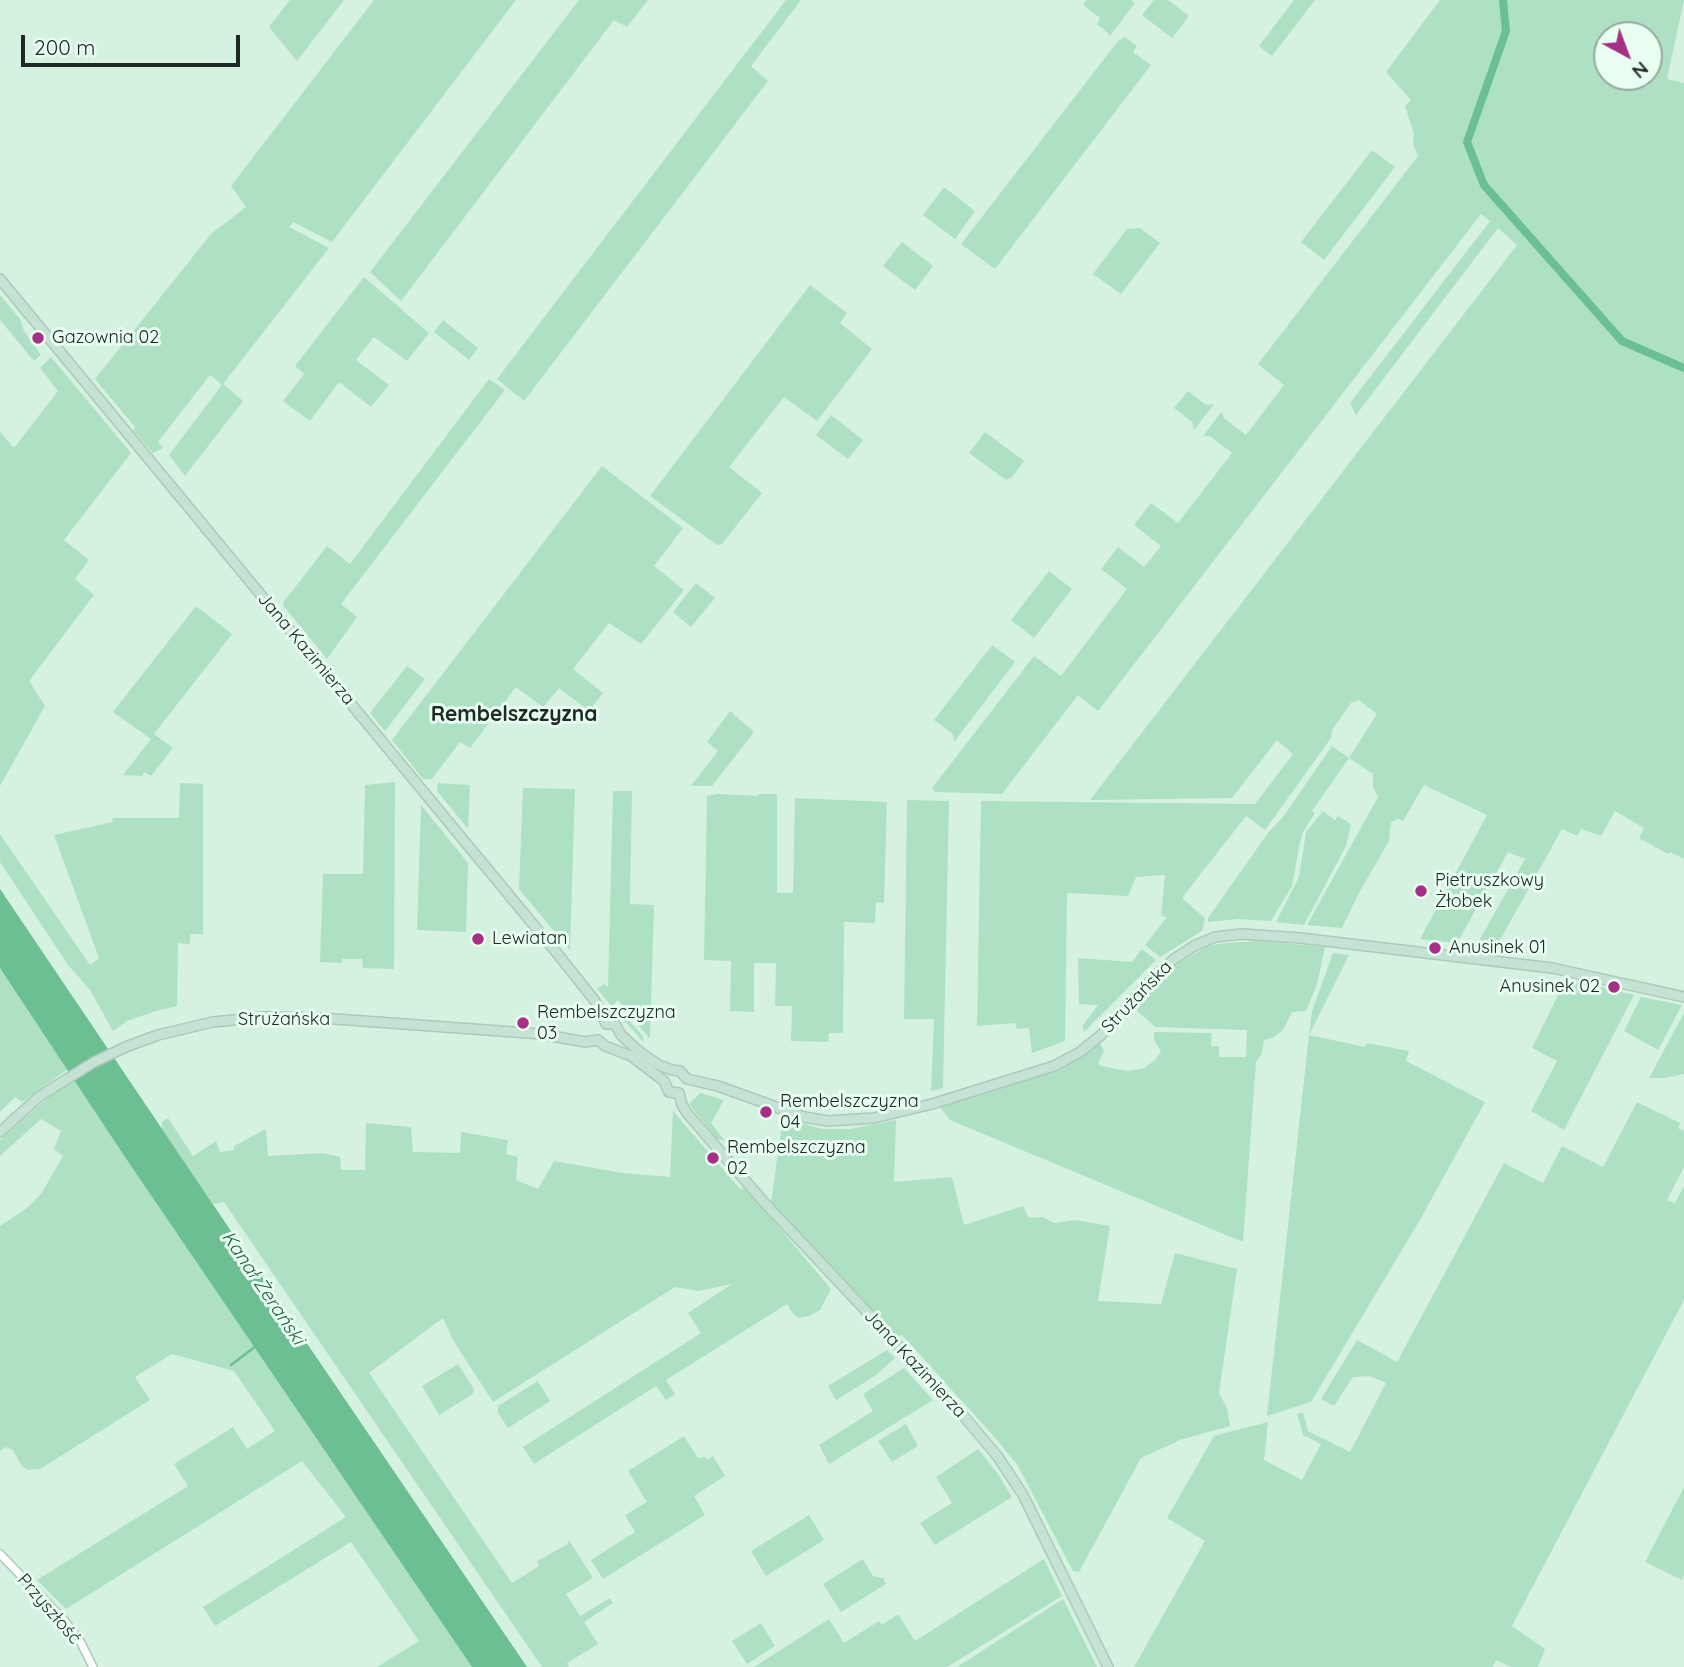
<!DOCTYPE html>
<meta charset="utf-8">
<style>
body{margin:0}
#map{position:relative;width:1684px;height:1667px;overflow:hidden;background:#d5f2e1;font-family:Quicksand,sans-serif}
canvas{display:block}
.north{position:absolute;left:1593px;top:21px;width:70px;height:70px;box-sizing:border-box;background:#e7fef0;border:2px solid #97a99e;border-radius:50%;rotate:139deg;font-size:19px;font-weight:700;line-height:28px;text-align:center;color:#202a24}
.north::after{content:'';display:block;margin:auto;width:24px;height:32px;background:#a63088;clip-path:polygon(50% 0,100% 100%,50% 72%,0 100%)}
.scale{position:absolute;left:21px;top:35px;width:219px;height:32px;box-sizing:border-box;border:4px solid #202a24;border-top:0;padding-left:9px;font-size:21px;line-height:24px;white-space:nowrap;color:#202a24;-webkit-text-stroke:5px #e7fef0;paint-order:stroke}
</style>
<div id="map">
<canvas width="1684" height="1667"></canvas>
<div class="north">N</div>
<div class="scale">200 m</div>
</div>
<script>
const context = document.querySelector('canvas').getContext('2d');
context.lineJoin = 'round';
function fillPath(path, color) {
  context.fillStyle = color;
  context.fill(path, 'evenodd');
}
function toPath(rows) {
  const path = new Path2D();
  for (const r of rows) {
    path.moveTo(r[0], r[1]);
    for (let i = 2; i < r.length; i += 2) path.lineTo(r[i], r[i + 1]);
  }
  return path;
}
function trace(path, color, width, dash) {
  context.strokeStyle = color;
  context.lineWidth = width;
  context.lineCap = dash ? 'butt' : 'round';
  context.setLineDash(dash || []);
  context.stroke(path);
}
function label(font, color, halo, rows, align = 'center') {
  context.font = font + ' Quicksand,sans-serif';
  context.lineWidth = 6;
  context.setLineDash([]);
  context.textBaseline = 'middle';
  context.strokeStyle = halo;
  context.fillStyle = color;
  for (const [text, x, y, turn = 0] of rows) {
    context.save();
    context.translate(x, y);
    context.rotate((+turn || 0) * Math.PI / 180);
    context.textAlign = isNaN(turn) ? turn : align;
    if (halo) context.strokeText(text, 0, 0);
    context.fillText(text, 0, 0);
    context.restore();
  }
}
fillPath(toPath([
 [290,0,344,0,297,61,269,27],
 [374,0,516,0,332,242,293,222,289,227,329,248,223,384,243,401,185,476,169,455,222,385,210,375,158,442,163,448,153,453,133,430,135,427,95,379,211,234,246,207,231,186],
 [579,0,648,0,627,27,614,20,401,301,370,272],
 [786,0,801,0,751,66,768,81,524,401,497,379],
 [1086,0,1131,0,1135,3,1109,37,1108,33,1097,24,1100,18,1083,5],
 [1154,0,1168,0,1189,16,1172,38,1142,15],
 [1294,0,1315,0,1272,56,1259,46],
 [1440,0,1684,0,1667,79,1684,83,1684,859,1670,852,1668,854,1639,838,1644,828,1615,811,1601,836,1581,829,1577,836,1562,829,1495,949,1476,946,1525,859,1508,852,1457,943,1420,939,1487,815,1424,785,1403,821,1398,819,1391,822,1389,841,1359,893,1342,928,1307,925,1378,797,1373,787,1373,774,1349,758,1312,811,1315,813,1303,832,1300,842,1292,886,1271,921,1238,919,1208,922,1208,918,1268,833,1283,817,1332,746,1349,758,1377,714,1359,700,1351,703,1332,730,1331,738,1265,830,1246,816,1182,898,1205,918,1202,931,1160,957,1145,945,1167,917,1161,916,1165,875,1136,877,1128,896,1067,893,1065,1041,1032,1053,1029,1028,1017,1029,1015,1023,977,1026,981,801,1255,804,1293,754,1277,740,1232,798,1090,800,1517,245,1498,228,1356,415,1350,403,1490,221,1481,214,1098,711,1078,695,1002,794,935,792,932,788,1034,656,1061,676,1127,589,1101,569,1118,547,1144,567,1161,546,1134,525,1151,503,1178,523,1232,453,1210,436,1203,436,1222,411,1224,418,1246,435,1284,385,1258,364,1418,156,1413,145,1414,134,1405,106,1411,100,1386,72],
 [1607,35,1649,35,1649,77,1607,77],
 [1125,37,1137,46,1133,52,1151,65,995,269,961,244,1118,41],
 [1372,150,1395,167,1324,260,1301,242],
 [944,187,975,211,955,239,923,215],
 [1140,228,1160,243,1121,294,1093,274,1127,229],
 [902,242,933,266,915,290,883,266],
 [364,277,429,333,407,361,374,337,356,360,389,385,371,407,339,382,310,421,283,401,304,374,295,366],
 [810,285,847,313,840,323,872,349,817,421,784,397,729,467,762,493,722,544,717,545,650,496],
 [0,295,20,319,24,331,41,355,34,361,0,320],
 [443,320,478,348,469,360,434,332],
 [51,357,131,453,64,540,89,560,75,579,94,595,29,681,45,706,0,786,0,432,14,448,58,391,40,368],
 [489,379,505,390,341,604,357,617,327,659,282,604,327,546,350,564],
 [1188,391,1206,405,1214,404,1194,430,1192,422,1174,408],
 [831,415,863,440,848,459,816,435],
 [985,432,1024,461,1012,477,1006,480,969,453],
 [602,466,683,528,654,566,684,590,641,644,609,623,573,669,603,693,589,711,559,688,543,707,516,687,470,748,460,742,432,779,423,779,392,740],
 [1049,571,1072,589,1034,638,1011,620],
 [696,583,715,598,691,627,673,612],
 [196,606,232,634,154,734,173,748,151,776,144,772,142,776,123,775,151,739,113,712],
 [992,645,1015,662,954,742,953,734,934,720],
 [407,666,425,679,385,731,370,713],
 [730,711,754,732,712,786,691,786,718,751,707,742],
 [395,782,394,969,363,968,362,959,342,959,342,963,320,962,323,874,363,874,365,785],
 [180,783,203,784,203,934,190,934,190,944,178,943,177,1006,156,1011,127,1021,113,1031,90,990,68,965,0,862,0,834,90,965,99,958,54,835,113,822,112,818,179,818],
 [438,783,470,785,468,829,437,791],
 [523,788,575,789,570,950,519,889],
 [613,791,632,791,630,904,654,905,650,1039,618,1000,614,1004,643,1036,644,1043,597,989,604,984,608,987],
 [718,794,758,796,759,794,777,794,777,893,793,893,795,798,887,802,884,903,876,902,875,923,844,922,843,1033,829,1033,828,1042,791,1041,792,1006,775,1006,776,963,754,963,754,1012,730,1011,731,961,704,960,707,796],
 [907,800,949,801,943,1088,931,1091,934,1019,904,1019],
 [421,805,468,863,466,932,417,930],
 [1323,811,1335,820,1338,816,1351,824,1346,846,1304,925,1276,922,1299,877,1306,832],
 [1260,941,1325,947,1317,984,1306,1011,1292,1012,1283,1030,1274,1037,1264,1040,1262,1053,1256,1062,1243,1242,950,1120,939,1106,1060,1070,1100,1043,1104,1051,1098,1063,1101,1066,1128,1071,1144,1068,1156,1059,1161,1051,1154,1040,1154,1032,1212,1033,1211,1046,1219,1046,1219,1057,1246,1057,1247,1030,1155,1027,1134,1008,1157,982,1180,962,1208,946,1225,943],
 [1142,949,1156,960,1084,1032,1083,1025,1098,1005,1079,1004,1078,958,1132,962],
 [1333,953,1349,955,1309,1035,1365,1047,1367,1043,1409,1051,1406,1061,1485,1102,1421,1218,1311,1402,1267,1416,1309,1035,1312,1011],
 [0,968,68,1069,22,1102,15,1097,0,1112],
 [1566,979,1634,995,1564,1130,1531,1111,1557,1061,1532,1048],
 [1641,997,1682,1005,1658,1050,1624,1031],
 [1684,1013,1684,1074,1665,1078,1649,1078],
 [75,1079,129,1163,472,1667,377,1667,419,1641,351,1542,215,1626,203,1607,346,1517,302,1461,66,1609,37,1580,188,1486,174,1464,233,1427,247,1449,275,1431,234,1371,172,1354,135,1377,150,1400,40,1469,27,1470,21,1465,13,1450,6,1447,0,1451,0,1226,27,1208,41,1194,63,1156,54,1149,61,1131,41,1119,0,1156,0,1140,49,1097],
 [700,1093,724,1100,711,1123,725,1141,716,1138,689,1104],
 [1637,1102,1680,1123,1678,1128,1684,1131,1684,1167,1667,1200,1675,1203,1684,1186,1684,1300,1512,1626,1545,1649,1538,1667,1511,1667,1496,1660,1493,1667,1134,1667,1205,1541,1167,1518,1214,1436,1268,1422,1264,1460,1302,1480,1321,1444,1303,1435,1297,1414,1303,1412,1308,1431,1350,1452,1386,1383,1370,1376,1353,1377,1334,1406,1321,1399,1357,1340,1397,1362,1504,1163,1543,1183,1562,1146,1603,1167],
 [673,1111,741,1190,745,1187,831,1289,820,1310,809,1316,799,1318,794,1315,787,1304,666,1380,675,1394,666,1400,656,1386,534,1464,523,1447,701,1333,688,1313,732,1284,698,1291,675,1287,493,1402,453,1340,443,1318,369,1373,512,1583,539,1566,537,1561,568,1544,569,1540,593,1578,566,1594,580,1616,610,1598,613,1603,584,1622,598,1644,567,1663,569,1667,542,1667,224,1202,213,1204,162,1129,162,1122,168,1118,193,1156,216,1141,220,1152,234,1150,234,1146,266,1129,268,1156,323,1153,340,1157,341,1170,365,1170,366,1123,411,1127,413,1152,460,1153,461,1132,508,1140,506,1154,518,1157,516,1180,538,1189,554,1161,623,1173,670,1177],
 [783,1118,822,1129,850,1129,896,1120,894,1182,952,1177,964,1225,1023,1206,1029,1218,1043,1217,1054,1223,1076,1220,1110,1226,1098,1301,1161,1304,1175,1253,1237,1269,1219,1393,1227,1408,1230,1426,1180,1440,1141,1458,1079,1572,1073,1571,1018,1466,998,1441,902,1335,896,1337,771,1202],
 [887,1350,895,1358,875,1376,836,1400,828,1386],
 [458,1364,474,1389,473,1394,439,1415,422,1386],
 [904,1368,933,1400,829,1464,819,1445,873,1411,863,1394],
 [538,1381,550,1401,508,1428,498,1413,498,1406],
 [906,1424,918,1446,892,1462,878,1441],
 [684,1436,698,1458,705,1457,707,1460,713,1456,725,1476,694,1496,705,1515,603,1579,591,1560,635,1532,625,1515,647,1502,628,1471],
 [978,1449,998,1474,1012,1497,935,1545,920,1523,952,1503,936,1477],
 [1684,1487,1684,1575,1682,1580,1645,1562],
 [809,1515,824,1540,766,1576,751,1551],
 [863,1559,873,1576,883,1578,886,1584,841,1612,823,1584],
 [1044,1559,1062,1596,947,1667,754,1667,829,1619,844,1643,879,1621,882,1625,898,1614,915,1641],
 [1063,1599,1097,1667,957,1667],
 [761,1623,775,1646,747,1664,732,1641]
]), '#aee0c3');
fillPath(toPath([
 [0,889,289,1317,527,1667,472,1667,129,1163,0,968]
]), '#6cbe93');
trace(toPath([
 [231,1365,256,1346]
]), '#6cbe93', 2.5);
trace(toPath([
 [1503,0,1506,31,1467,142,1484,185,1622,341,1684,368]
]), '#6cbe93', 8);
const tertiary = toPath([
 [0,1554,64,1620,80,1641,93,1667]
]);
const secondary = toPath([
 [0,279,556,952,595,1001,606,1024],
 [606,1024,615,1024,621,1035,641,1053,659,1065,672,1070,680,1071,687,1079],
 [598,1040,605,1046,631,1056,664,1081,669,1092,679,1093],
 [687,1079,718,1086,804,1117,828,1121,874,1118,932,1104,1054,1066,1080,1052,1100,1036,1155,976,1174,959,1194,946,1215,937,1242,934,1300,938,1552,968,1684,997],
 [679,1093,682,1105,687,1113,762,1200,956,1407,998,1457,1023,1495,1108,1667],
 [0,1132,40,1096,94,1062,128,1046,158,1035,213,1022,264,1017,322,1018,541,1034,585,1042,598,1040]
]);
trace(tertiary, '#adc9b8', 10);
trace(secondary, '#adc9b8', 12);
trace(tertiary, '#fff', 7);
trace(secondary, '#c5e3d5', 9);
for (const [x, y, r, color] of [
 [38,338,7,"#a63088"],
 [1421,891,7,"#a63088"],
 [478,939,7,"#a63088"],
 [1435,948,7,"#a63088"],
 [1614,987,7,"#a63088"],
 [523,1023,7,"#a63088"],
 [766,1112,7,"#a63088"],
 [713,1158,7,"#a63088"]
]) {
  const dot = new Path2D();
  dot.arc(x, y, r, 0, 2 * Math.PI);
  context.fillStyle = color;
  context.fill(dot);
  trace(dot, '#e7fef0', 2.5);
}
label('18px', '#202a24', '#e7fef0', [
 ["Gazownia 02",52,338],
 ["Pietruszkowy",1435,881],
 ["Żłobek",1435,902],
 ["Lewiatan",492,939],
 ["Anusinek 01",1449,948],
 ["Anusinek 02",1600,987,"right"],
 ["Rembelszczyzna",537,1013],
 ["03",537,1034],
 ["Rembelszczyzna",780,1102],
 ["04",780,1123],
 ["Rembelszczyzna",727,1148],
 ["02",727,1169]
], 'left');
label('18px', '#202a24', '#e7fef0', [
 ["Jana Kazimierza",306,649,50],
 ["Strużańska",1137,997,-46],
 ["Strużańska",284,1020],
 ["Jana Kazimierza",915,1364,47],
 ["Przyszłość",49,1609,49]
]);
label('italic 19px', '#266245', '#e7fef0', [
 ["Kanał Żerański",263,1288,56]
]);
label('bold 21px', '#202a24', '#e7fef0', [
 ["Rembelszczyzna",514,715]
]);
</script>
